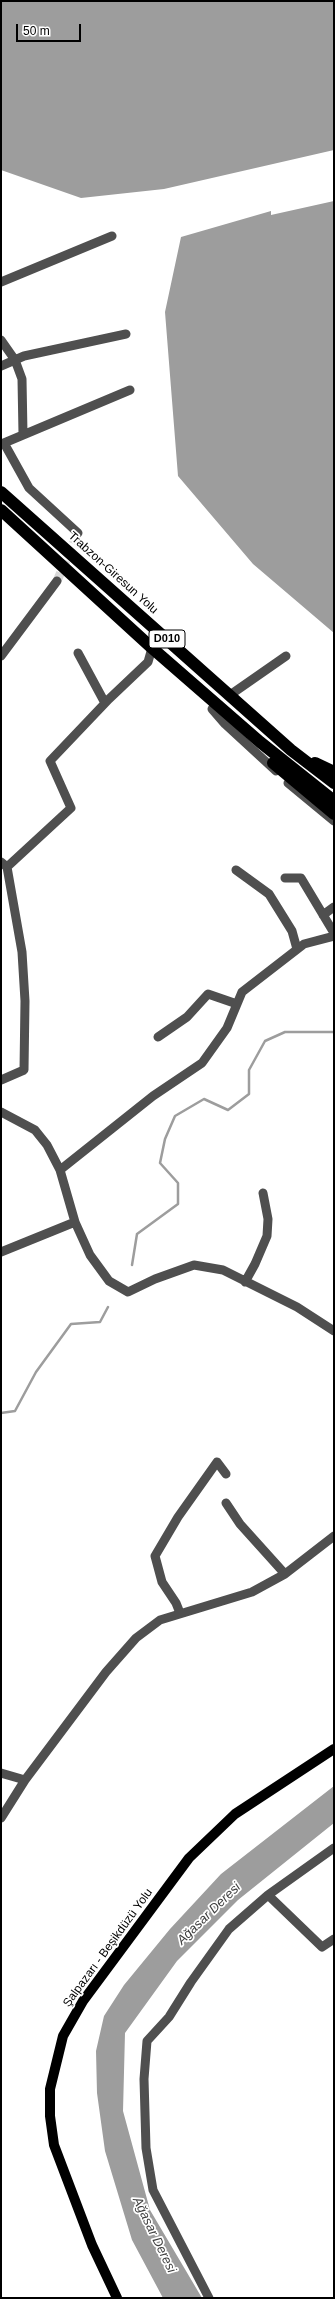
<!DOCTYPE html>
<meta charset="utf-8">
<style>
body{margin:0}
#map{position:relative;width:335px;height:2299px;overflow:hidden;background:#fff;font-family:Arial,sans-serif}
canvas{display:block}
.frame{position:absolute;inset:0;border:2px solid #000;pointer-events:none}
.scale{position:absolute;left:16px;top:24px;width:65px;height:18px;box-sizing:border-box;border:2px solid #000;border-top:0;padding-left:5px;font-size:12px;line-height:14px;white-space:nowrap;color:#000;-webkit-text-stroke:3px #fff;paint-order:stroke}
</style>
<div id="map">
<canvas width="335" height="2299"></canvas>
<div class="frame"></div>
<div class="scale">50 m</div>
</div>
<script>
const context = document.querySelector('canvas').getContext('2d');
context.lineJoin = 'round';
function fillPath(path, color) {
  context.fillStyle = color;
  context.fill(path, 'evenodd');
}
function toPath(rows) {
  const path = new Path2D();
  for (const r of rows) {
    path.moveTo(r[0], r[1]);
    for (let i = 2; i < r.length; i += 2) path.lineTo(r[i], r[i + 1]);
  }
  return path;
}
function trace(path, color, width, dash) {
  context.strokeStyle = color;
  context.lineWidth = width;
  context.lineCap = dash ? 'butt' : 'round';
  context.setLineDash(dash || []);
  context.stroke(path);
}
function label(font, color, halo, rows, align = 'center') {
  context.font = font + ' Arial,sans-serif';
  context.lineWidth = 3.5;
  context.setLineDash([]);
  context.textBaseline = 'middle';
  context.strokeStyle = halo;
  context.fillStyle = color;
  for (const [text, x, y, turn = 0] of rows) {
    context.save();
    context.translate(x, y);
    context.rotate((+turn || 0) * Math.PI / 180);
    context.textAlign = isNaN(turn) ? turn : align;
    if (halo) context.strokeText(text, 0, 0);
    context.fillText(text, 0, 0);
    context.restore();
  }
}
fillPath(toPath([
 [1,1,334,1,334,150,164,189,81,198,1,170],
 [334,201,334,633,253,564,178,476,165,312,181,237,271,211,271,215],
 [334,1786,334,1823,238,1900,177,1961,125,2033,123,2111,150,2210,202,2298,163,2298,132,2240,105,2151,97,2093,96,2051,104,2016,124,1985,170,1929,221,1874]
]), '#9d9d9d');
trace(toPath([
 [132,1265,137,1234,178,1204,178,1183,160,1163,165,1139,175,1116,204,1099,228,1110,249,1094,249,1070,265,1041,285,1032,334,1032],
 [1,1413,15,1411,36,1372,71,1324,100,1322,108,1307]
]), '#9d9d9d', 2.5);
trace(toPath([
 [57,581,78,533]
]), '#d9d9d9', 9, [9, 4.5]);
trace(toPath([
 [1,282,112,236],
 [1,340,15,360,22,379,23,434],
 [1,366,24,356,126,334],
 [78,533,29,488,4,443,130,390],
 [78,653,105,703],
 [1,656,57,581],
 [230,695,286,656],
 [212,709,225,724,276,771],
 [288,783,334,821],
 [1,862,7,867,22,952,25,1001,24,1070,1,1080],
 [7,867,71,808,50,761,109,699,148,662,152,648],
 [236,870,269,894,292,931,297,949],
 [285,878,301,878,334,933],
 [323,915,334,907],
 [158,1037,187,1017,208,994,237,1004],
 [1,1112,35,1130,47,1145,60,1170,75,1222,90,1255,109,1281,128,1292,155,1279,194,1265,223,1270,297,1307,334,1331],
 [60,1170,153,1096,202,1063,227,1028,242,992,304,944,334,936],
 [1,1252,75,1222],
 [245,1282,255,1264,267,1236,268,1219,263,1193],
 [226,1503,240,1524,285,1574],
 [180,1613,176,1603,162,1582,155,1556,178,1517,217,1462,226,1474],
 [1,1773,25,1780],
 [1,1818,25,1780,106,1672,136,1638,160,1620,252,1592,285,1574,334,1536],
 [268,1895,322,1947,334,1939],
 [209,2298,153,2190,146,2148,144,2079,147,2041,169,2017,191,1982,229,1929,268,1895,334,1848]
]), '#4f4f4f', 9);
trace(toPath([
 [117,2298,92,2245,54,2145,50,2116,50,2089,63,2036,83,2001,189,1858,235,1814,334,1749]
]), '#000', 10);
trace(toPath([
 [1,492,291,750,334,783],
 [1,510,152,648,260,742,334,801],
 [273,763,334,814],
 [315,763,334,772]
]), '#000', 12);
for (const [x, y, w] of [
 [167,639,36]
]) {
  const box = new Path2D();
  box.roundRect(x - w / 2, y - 9, w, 18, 3);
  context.fillStyle = '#fff';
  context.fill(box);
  trace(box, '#000', 1);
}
label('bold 11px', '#000', null, [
 ["D010",167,639]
]);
label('12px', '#000', '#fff', [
 ["Trabzon-Giresun Yolu",113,573,42],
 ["Şalpazarı - Beşikdüzü Yolu",108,1948,-54]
]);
label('italic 13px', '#3e3e3e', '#fff', [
 ["Ağasar Deresi",209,1914,-44],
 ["Ağasar Deresi",154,2235,64]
]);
</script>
